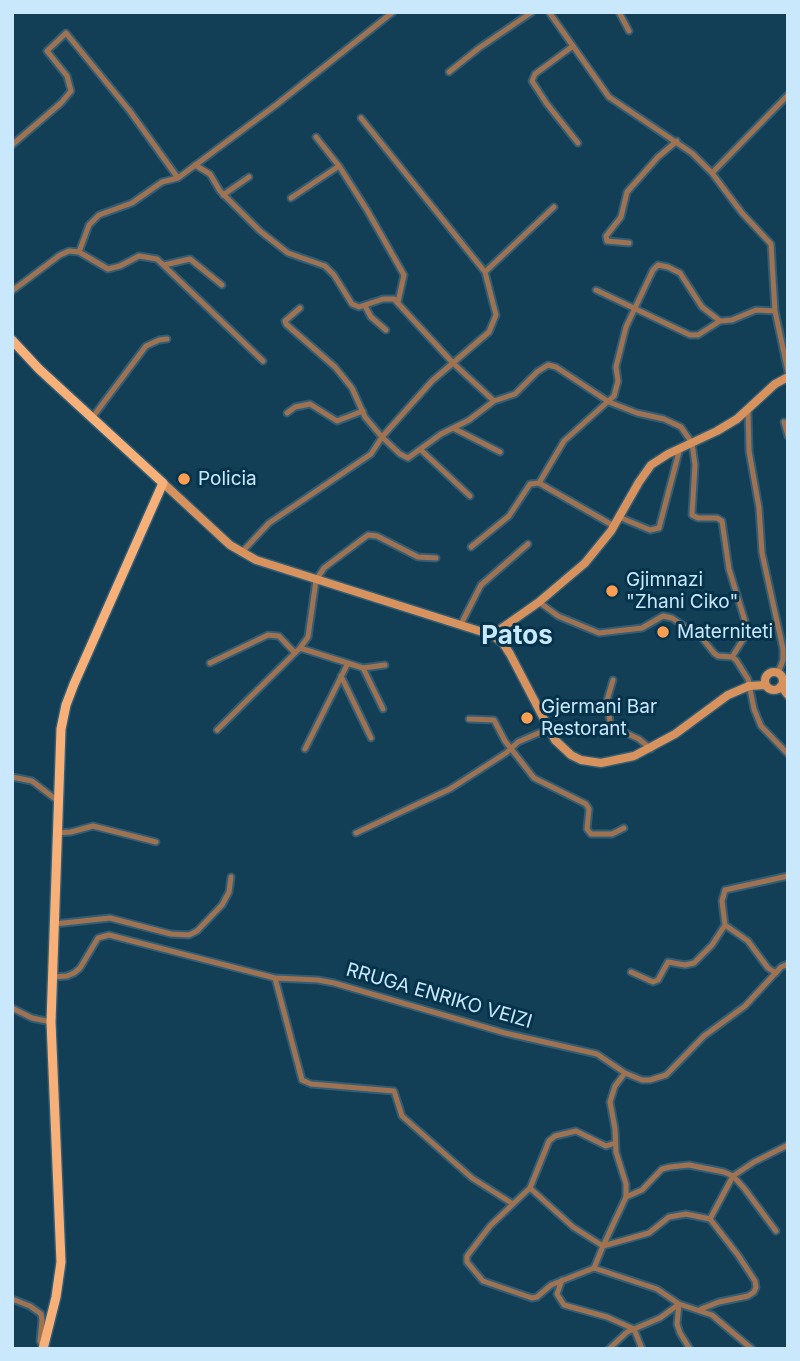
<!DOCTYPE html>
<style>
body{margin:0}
#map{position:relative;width:800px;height:1361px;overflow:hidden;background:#123e56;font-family:Inter,sans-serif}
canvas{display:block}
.frame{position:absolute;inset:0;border:14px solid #cae8fc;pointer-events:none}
</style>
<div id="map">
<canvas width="800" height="1361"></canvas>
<div class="frame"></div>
</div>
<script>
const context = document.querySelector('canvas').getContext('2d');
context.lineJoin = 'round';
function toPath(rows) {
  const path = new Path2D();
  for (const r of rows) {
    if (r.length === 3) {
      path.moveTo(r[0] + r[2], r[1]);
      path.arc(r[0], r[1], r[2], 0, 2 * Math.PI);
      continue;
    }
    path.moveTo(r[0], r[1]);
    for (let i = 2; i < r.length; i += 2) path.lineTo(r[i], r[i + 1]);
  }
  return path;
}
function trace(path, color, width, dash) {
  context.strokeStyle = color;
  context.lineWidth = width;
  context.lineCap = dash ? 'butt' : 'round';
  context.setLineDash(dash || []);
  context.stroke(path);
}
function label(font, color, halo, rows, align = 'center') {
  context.font = font + ' Inter,sans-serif';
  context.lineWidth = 6;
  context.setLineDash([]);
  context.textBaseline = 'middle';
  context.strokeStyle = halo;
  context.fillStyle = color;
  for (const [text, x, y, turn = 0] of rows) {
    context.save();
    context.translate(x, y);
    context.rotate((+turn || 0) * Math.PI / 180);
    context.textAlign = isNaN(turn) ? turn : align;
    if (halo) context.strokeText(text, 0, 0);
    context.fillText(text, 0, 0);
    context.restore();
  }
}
const minor = toPath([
 [549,12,609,97,692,153,712,173,742,213,771,244,775,311,788,372],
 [619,12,629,31],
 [573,46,535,74,532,81,547,104,578,143],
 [449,72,479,48,532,12],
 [361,118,485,272,496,315,489,332,432,381,382,437,400,454,408,458,441,434,453,428,500,452],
 [316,137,339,166,367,210,404,275,398,302],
 [12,145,61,103,71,91,67,76,47,51,66,33,129,110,178,178],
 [195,165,210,174,220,191,260,231,288,253,325,266,334,275,352,304,359,307,383,299,394,299,453,363,494,401],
 [712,173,788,95],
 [223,195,249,177],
 [291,198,339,166],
 [629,243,607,241,606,236,621,217,627,192,658,157,677,141],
 [79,252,108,269,120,266,139,256,157,259,263,361],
 [164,265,190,259,222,285],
 [485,272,554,207],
 [596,290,690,335,698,335,720,321],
 [12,291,60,255,69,251,79,252,89,225,99,215,132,203,162,182,178,178,276,105,393,12],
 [365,306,371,317,386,330],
 [748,411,749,451,759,508,762,553,783,649,783,660,778,673],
 [287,413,295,407,310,404,337,421,363,411],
 [92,418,146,346,159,340,167,339],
 [784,422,788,436],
 [453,428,469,420,494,401,515,394,537,372,548,365,556,367,609,402,637,413,664,419,681,427,692,443,695,465,692,515,698,518,717,518,722,521,729,569,745,621,744,638,732,657],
 [421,450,470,496],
 [539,483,564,441,614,396,618,381,616,367,626,327,653,270,658,265,668,267,680,273,702,307,720,321,732,320,756,310,775,311],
 [539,483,614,526],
 [619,517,650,530,659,528,680,448],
 [471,547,509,516,530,484,539,483],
 [241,553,269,523,371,454,382,437,365,417,352,388,335,367,286,324,285,321,300,308],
 [539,602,558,616,599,633,642,628,663,616,672,618,702,638,714,653,718,656,732,657,736,660,748,679,754,709,761,726,788,754],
 [461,624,481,585,528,544],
 [300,648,363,668,385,665],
 [210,663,268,635,279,636,295,653],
 [363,668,383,709],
 [341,676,371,738],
 [613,680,607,700,610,722,613,727,639,739,651,749],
 [469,719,494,720,505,741,534,778,586,804,589,809,587,829,591,834,612,834,624,828],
 [217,730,300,648,308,637,316,580,324,568,368,535,377,536,418,557,436,558],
 [305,749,347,665],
 [12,777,32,781,58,801],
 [57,833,71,832,93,826,156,842],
 [356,833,450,789,506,753,518,742,548,729],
 [54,924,110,918,171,934,189,935,197,931,222,905,229,892,231,877],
 [725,925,748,941,768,968,776,973],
 [631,972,653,982,658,980,668,962,685,965,694,963,712,945,725,925,722,901,725,890,788,876],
 [53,977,67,976,74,973,80,968,98,938,109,935,275,978,318,980,334,983,505,1033,597,1054,625,1073,642,1080,650,1080,666,1075,704,1036,745,1006,781,967,788,964],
 [275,978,302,1080,311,1084,394,1091,402,1116,472,1178,513,1204,530,1188,549,1141,555,1136,576,1131,606,1146,615,1143],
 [12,1008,32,1018,51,1022],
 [530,1188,573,1227,603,1246,626,1197,626,1184,616,1152,615,1129,610,1102,615,1086,625,1073],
 [626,1197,642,1190,662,1169,670,1167,689,1165,724,1172,733,1176,744,1188,776,1231],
 [513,1204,490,1226,467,1256,467,1262,483,1281,532,1298,537,1297,551,1285,594,1268],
 [594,1268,603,1246,649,1233,669,1217,686,1214,710,1219,733,1176,754,1162,788,1145],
 [594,1268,657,1289,679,1304,677,1324,680,1333,690,1349],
 [562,1280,557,1294,564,1305,607,1317,634,1329,642,1349],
 [12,1299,30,1306,41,1314,42,1320,40,1341,43,1347],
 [701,1309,719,1302,748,1296,754,1292,756,1287,755,1281,738,1255,710,1219],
 [609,1349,627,1332,660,1318,679,1304,712,1315,752,1349]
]);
const secondary = toPath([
 [163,483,230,545,256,560,492,635,503,643,510,654,555,740,571,755,581,760,601,763,634,756,675,734,728,695,749,686,765,685],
 [492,635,539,602,585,563,611,531,639,482,651,465,668,454,717,431,737,419,775,384,788,377],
 [774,681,9],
 [781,686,788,695]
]);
const primary = toPath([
 [12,340,39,369,163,483,74,684,66,705,61,729,51,1022,61,1262,56,1297,43,1349]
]);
trace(minor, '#335d74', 9);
trace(secondary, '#335d74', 11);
trace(primary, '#335d74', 12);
trace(minor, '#9f7352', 5);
trace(secondary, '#d8925d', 8);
trace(primary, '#f8b079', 9);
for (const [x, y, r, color] of [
 [184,479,7,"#fc9e52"],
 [612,591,7,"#fc9e52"],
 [663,632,7,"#fc9e52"],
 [527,718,7,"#fc9e52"]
]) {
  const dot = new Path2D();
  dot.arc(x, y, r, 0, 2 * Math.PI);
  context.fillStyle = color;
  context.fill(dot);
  trace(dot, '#05334b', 2.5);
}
label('19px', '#cae8fc', '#05334b', [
 ["Policia",198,479],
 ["Gjimnazi",626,580],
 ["\"Zhani Ciko\"",626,602],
 ["Materniteti",677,632],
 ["Gjermani Bar",541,707],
 ["Restorant",541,729]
], 'left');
label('19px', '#cae8fc', '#05334b', [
 ["RRUGA ENRIKO VEIZI",439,996,16]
]);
label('bold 26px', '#cae8fc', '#05334b', [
 ["Patos",517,636]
]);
</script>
